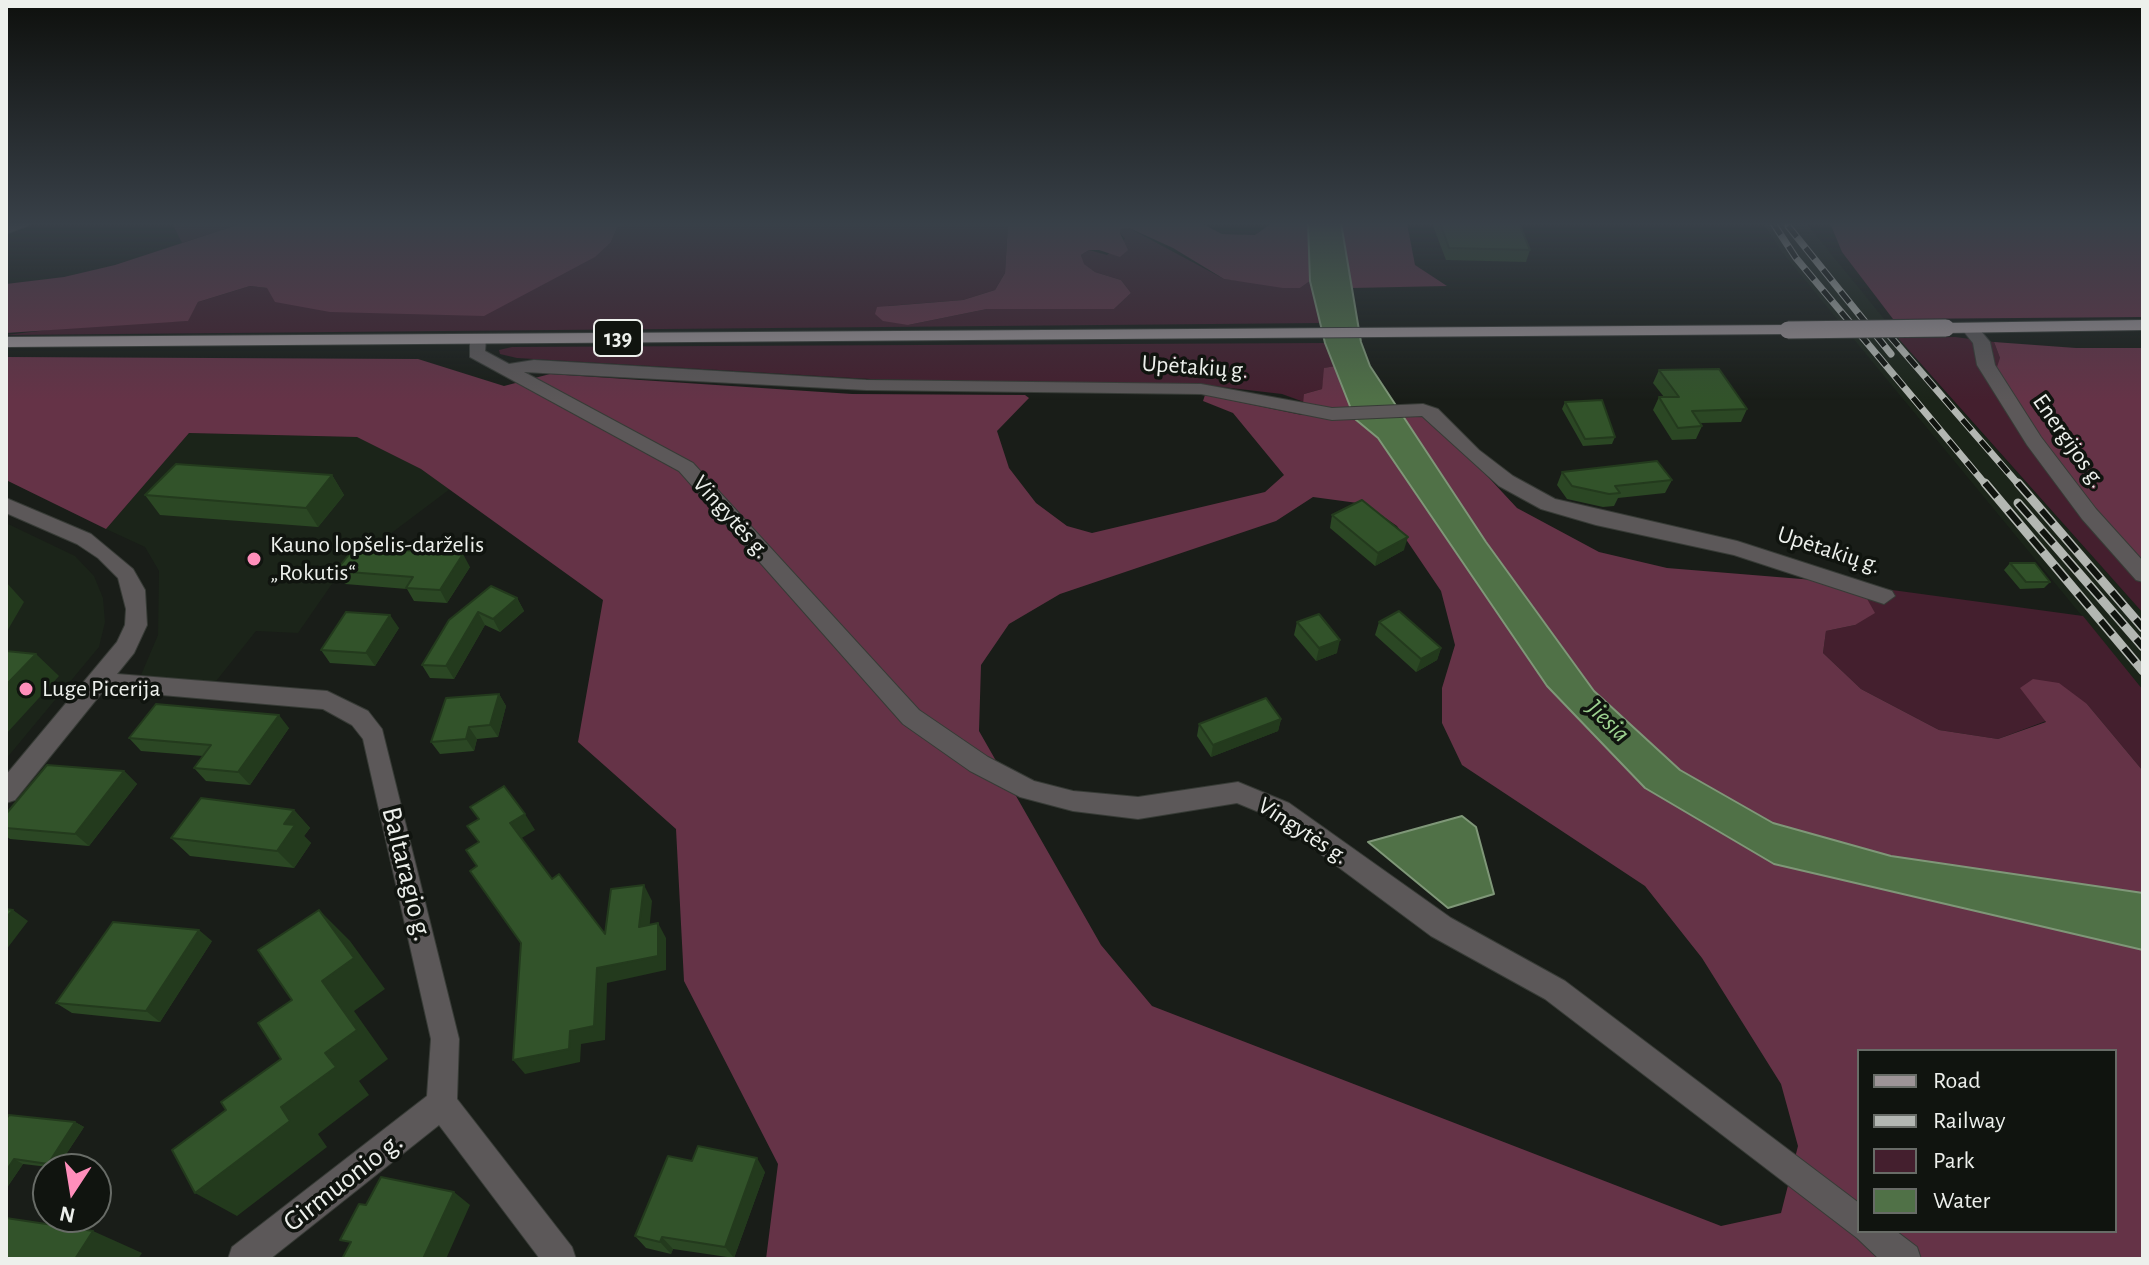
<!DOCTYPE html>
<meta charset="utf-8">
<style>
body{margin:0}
#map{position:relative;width:2149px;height:1265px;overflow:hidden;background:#191d18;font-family:"Alegreya Sans",sans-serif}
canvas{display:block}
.frame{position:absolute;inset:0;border:8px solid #edf0ec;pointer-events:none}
.legend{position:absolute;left:1857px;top:1049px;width:260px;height:184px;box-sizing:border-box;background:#10140f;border:2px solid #686c67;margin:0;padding:10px 14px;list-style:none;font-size:24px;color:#edf0ec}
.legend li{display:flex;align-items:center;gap:16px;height:40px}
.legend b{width:40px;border:2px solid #686c67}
.north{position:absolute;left:32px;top:1153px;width:80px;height:80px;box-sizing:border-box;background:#10140f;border:2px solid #686c67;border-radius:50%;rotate:192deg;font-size:22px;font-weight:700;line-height:32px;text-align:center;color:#edf0ec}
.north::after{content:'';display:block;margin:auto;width:28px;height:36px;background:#ff8ebb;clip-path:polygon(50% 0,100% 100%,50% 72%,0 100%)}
</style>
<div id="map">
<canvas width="2149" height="1265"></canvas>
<div class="frame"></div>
<ul class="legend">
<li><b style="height:10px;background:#9d9497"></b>Road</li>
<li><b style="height:10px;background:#b3b7b2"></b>Railway</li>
<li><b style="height:22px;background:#441f2e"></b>Park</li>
<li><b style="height:22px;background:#507147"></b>Water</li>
</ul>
<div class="north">N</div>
</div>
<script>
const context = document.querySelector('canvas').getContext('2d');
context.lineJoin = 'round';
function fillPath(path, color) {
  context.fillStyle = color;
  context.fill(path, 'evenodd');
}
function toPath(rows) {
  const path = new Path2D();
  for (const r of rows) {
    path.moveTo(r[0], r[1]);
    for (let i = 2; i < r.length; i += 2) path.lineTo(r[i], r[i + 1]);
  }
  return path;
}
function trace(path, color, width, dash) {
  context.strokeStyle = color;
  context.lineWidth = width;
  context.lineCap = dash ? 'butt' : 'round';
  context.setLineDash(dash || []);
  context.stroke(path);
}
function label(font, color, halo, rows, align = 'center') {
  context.font = font + ' "Alegreya Sans",sans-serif';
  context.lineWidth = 7;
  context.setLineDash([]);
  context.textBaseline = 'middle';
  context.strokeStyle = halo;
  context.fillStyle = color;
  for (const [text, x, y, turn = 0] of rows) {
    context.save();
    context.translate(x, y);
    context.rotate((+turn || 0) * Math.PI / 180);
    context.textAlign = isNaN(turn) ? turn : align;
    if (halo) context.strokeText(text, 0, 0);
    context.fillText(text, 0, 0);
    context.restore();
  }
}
fillPath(toPath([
 [1763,223,1806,223,1929,374,2143,613,2143,690,1781,251],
 [189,433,357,437,421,469,450,489,341,571,298,633,256,631,213,685,141,675,158,635,159,571,145,547,106,529],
 [6,523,75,556,94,576,103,598,105,622,99,647,6,759]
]), '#1b2419');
fillPath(toPath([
 [172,223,243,223,182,243],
 [626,223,1008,223,1005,273,995,290,963,300,888,306,908,325,987,309,1114,309,1131,293,1121,280,1095,272,1083,264,1081,255,1089,250,1107,255,1125,239,1120,233,1121,229,1129,228,1224,279,1300,288,1310,281,1322,323,6,335,97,324,187,321,198,302,250,286,267,288,611,242,617,228],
 [1955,337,1994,342,2000,358,2143,561,2143,613,1898,338],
 [1325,343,1335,366,1325,368,1322,389,1304,394,1304,402,1282,394,1214,386,870,379,517,358,500,354,499,350,512,347],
 [1826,581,2083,616,2143,690,2143,771,2087,704,2021,688,2046,721,1998,739,1939,730,1861,689,1823,653,1826,631,1855,625]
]), '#441f2e');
fillPath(toPath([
 [243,223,626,223,617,228,611,242,595,257,484,316,330,312,275,302,267,288,250,286,198,302,188,321,6,333,6,284,64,277,115,265],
 [1008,223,1201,223,1222,234,1255,235,1272,223,1308,223,1310,281,1300,288,1283,288,1224,279,1173,248,1129,228,1121,229,1120,233,1128,250,1120,257,1099,250,1089,250,1081,255,1084,264,1095,272,1121,280,1131,293,1114,309,987,309,908,325,883,321,875,314,877,307,963,300,995,290,1005,273],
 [1341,223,1407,223,1415,265,1447,286,1352,288],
 [1830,223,2143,223,2143,317,1893,319,1842,252],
 [1994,342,2076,348,2143,348,2143,561,2107,524,2044,444,1996,370,2000,358],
 [6,357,418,359,504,386,550,374,852,394,1025,395,1029,398,997,431,1009,468,1036,503,1067,526,1092,533,1265,492,1284,475,1233,413,1203,401,1205,395,1302,415,1304,394,1322,389,1324,368,1335,366,1355,419,1378,438,1547,686,1645,788,2143,950,2143,1259,766,1259,778,1164,684,981,676,829,578,742,603,600,421,469,357,437,189,433,106,529,6,480],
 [1313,497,1365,504,1397,526,1441,591,1455,645,1442,688,1442,723,1462,765,1645,886,1702,958,1781,1084,1798,1146,1781,1213,1721,1226,1152,1006,1101,945,979,731,981,665,1009,624,1060,594,1276,521],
 [1859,1051,2115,1051,2115,1231,1859,1231],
 [1415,414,1437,422,1517,508,1599,552,1667,568,1826,581,1866,597,1875,613,1855,625,1826,631,1823,653,1861,689,1939,730,1998,739,2046,722,2020,688,2033,679,2059,683,2087,704,2143,771,2143,893,1891,856,1773,823,1680,770,1594,691,1486,542,1403,416]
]), '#653347');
const water = toPath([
 [1308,223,1341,223,1361,342,1370,366,1486,542,1594,691,1680,770,1773,823,1891,856,2143,893,2143,950,1774,864,1645,788,1547,686,1378,438,1355,419,1325,343,1310,281,1308,223],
 [1462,816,1476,827,1494,894,1448,908,1368,842,1462,816]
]);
fillPath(water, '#507147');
trace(water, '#7f9778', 2);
const minor = toPath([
 [30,223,27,226,6,234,6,224,30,223],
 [1969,323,1975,324,1990,342,1995,365,2041,437,2096,509,2143,561,2143,582,2136,580,2082,519,2027,445,1977,365,1973,343,1961,328,1969,323],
 [478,334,486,339,485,351,509,364,534,360,866,380,1201,384,1332,408,1423,404,1438,409,1479,450,1513,476,1555,499,1737,541,1892,591,1895,596,1884,604,1734,555,1596,525,1541,509,1499,486,1422,416,1332,420,1201,394,866,390,524,372,693,463,919,710,988,757,1034,781,1073,791,1138,797,1238,782,1289,803,1451,918,1565,981,1859,1203,1859,1231,1896,1231,1917,1247,1921,1259,1879,1259,1857,1238,1545,999,1431,936,1271,817,1237,803,1138,819,1073,811,1020,797,970,771,903,724,679,471,470,357,470,339,478,334],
 [6,498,91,534,133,569,145,590,147,625,134,653,117,674,327,691,368,711,382,729,459,1039,457,1099,572,1247,576,1259,540,1259,439,1125,270,1259,228,1259,232,1247,427,1096,431,1039,363,739,352,725,323,709,104,690,15,800,6,803,6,775,117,642,125,625,126,609,118,578,98,558,77,544,6,513,6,498]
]);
const primary = toPath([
 [2143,320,2143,330,1946,333,1938,328,1946,323,2143,320],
 [1788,325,1796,330,1794,334,6,347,6,337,1788,325]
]);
trace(minor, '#373b36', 2);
trace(primary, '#373b36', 2);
fillPath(minor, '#5c5859');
fillPath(primary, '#9d9497');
const railFar1 = toPath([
 [1773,223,1796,258,1986,485],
 [1788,226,1891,354],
 [1889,335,2019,485]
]);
const rail = toPath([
 [1985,483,2143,671],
 [2018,483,2143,628],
 [2018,503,2143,647]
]);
trace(railFar1, '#b3b7b2', 7);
trace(rail, '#b3b7b2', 9);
trace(railFar1, '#10140f', 5, [14]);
trace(rail, '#10140f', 6, [18]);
const primaryBridge = toPath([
 [1788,330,1946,328]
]);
trace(primaryBridge, '#373b36', 19, []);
trace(primaryBridge, '#9d9497', 17);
fillPath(toPath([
 [1434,223,1519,223,1530,250,1526,262,1446,260,1433,226],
 [1659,370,1747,409,1741,422,1700,423,1702,426,1696,439,1672,440,1653,410,1659,397,1664,397,1653,383],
 [1565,402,1615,437,1612,444,1583,446,1562,409],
 [1562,472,1672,480,1665,493,1618,498,1614,506,1603,507,1567,499,1557,485],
 [332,475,344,495,318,527,160,515,145,495],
 [1332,515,1404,550,1375,566,1330,528],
 [2010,563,2050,582,2044,588,2020,589,2004,570],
 [470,567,447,603,414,601,407,589,345,584,336,571],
 [517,598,524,611,500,632,485,625,454,679,430,678,422,665,449,620],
 [1297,622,1337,653,1316,661,1294,635],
 [1379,622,1441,648,1437,660,1416,672,1375,635],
 [399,628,375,666,330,663,321,650],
 [499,694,506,706,498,737,477,739,474,751,440,754,431,742],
 [1281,719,1278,731,1211,757,1197,736,1199,724],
 [289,728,250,785,206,781,194,768,203,756,141,751,129,738],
 [124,771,137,784,89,846,10,839,6,836,6,814],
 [294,810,310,828,304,836,311,843,294,868,190,856,171,838],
 [212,941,160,1022,72,1013,56,1003],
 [6,1119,75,1122,84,1127,57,1168,23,1164,6,1189],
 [692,1161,765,1172,734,1258,673,1249,671,1254,646,1248,635,1236]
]), '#2b4724');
fillPath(toPath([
 [332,475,344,495,318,527,306,508],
 [1408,537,1404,550,1375,566,1378,553],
 [463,554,470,567,447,603,440,590],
 [6,582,24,602,6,633],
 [517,598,524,611,500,632,493,619],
 [478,612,485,625,454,679,446,666],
 [390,615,399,628,375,666,366,653],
 [1340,640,1337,653,1316,661,1319,648],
 [1441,648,1437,660,1416,672,1421,659],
 [36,654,59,676,6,734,6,685],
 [499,694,506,706,498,737,490,725],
 [279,715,289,728,250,785,238,772],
 [1281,719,1278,731,1211,757,1213,745],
 [469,727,477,739,474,751,466,739],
 [124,771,137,784,89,846,75,834],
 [294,810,310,828,304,836,311,843,294,868,277,851,284,824],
 [525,814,535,830,520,839,510,823],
 [644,885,652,901,648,942,639,927],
 [13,910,28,921,6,950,6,918],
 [319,910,350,941,385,989,354,1011,388,1059,359,1081,369,1095,318,1134,327,1147,237,1216,195,1193,281,1107,325,1053],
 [658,923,666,938,666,970,607,983,605,1040,581,1044,580,1062,525,1074,513,1060,570,1031,597,968],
 [199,930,212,941,160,1022,146,1011],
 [75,1122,84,1127,57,1168,48,1164],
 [757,1158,765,1172,734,1258,725,1247],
 [14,1159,23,1164,6,1189,6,1171],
 [454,1192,470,1205,446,1259,423,1259],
 [93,1231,142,1253,138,1259,75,1259],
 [662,1237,673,1249,671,1254,660,1242]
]), '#233a1d');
const building = toPath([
 [1440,223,1519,223,1530,250,1449,248,1440,223],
 [1719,369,1747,409,1692,411,1702,426,1678,428,1659,397,1679,397,1659,370,1719,369],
 [1602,400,1615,437,1585,439,1565,402,1602,400],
 [1657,461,1672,480,1615,486,1620,493,1609,494,1572,486,1562,472,1657,461],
 [176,464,332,475,306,508,145,495,176,464],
 [1362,500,1408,537,1378,553,1332,515,1362,500],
 [355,547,463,554,440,590,406,588,413,577,336,571,355,547],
 [2010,563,2035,563,2050,582,2026,582,2010,563],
 [491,586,517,598,493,619,478,612,446,666,422,665,449,620,491,586],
 [1399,611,1441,648,1421,659,1379,622,1399,611],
 [346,612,390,615,366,653,321,650,346,612],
 [1319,614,1340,640,1319,648,1297,622,1319,614],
 [6,651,36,654,6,685,6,651],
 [499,694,490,725,469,727,466,739,431,742,446,698,499,694],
 [1266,698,1281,719,1213,745,1199,724,1266,698],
 [156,704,279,715,238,772,194,768,211,745,129,738,156,704],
 [47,765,124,771,75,834,6,828,6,814,47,765],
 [504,786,525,814,510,823,552,879,559,874,605,934,611,889,644,885,639,927,658,923,658,956,597,968,594,1026,570,1031,569,1049,513,1060,521,943,470,871,477,866,466,850,479,842,467,826,479,819,470,807,504,786],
 [201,798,294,810,284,824,295,825,277,851,171,838,201,798],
 [6,909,13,910,6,918,6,909],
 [319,910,354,958,322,981,357,1030,325,1053,336,1067,281,1107,290,1121,195,1193,172,1150,226,1110,221,1102,281,1059,258,1023,292,1000,258,950,319,910],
 [113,922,199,930,146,1011,56,1003,113,922],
 [9,1115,75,1122,48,1164,14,1159,6,1171,6,1119,9,1115],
 [698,1146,757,1158,725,1247,662,1237,660,1242,635,1236,668,1156,692,1161,698,1146],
 [381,1177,454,1192,423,1259,342,1259,351,1242,340,1240,359,1204,366,1205,381,1177],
 [6,1218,93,1231,75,1259,6,1259,6,1218]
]);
fillPath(building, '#32532a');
trace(building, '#233a1d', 2);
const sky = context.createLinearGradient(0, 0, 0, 400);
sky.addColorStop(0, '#0e100d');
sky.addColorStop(0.56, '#384048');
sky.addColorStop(1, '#38404800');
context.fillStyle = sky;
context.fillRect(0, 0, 2149, 400);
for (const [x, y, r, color] of [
 [254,559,8,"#ff8ebb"],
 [26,689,8,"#ff8ebb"]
]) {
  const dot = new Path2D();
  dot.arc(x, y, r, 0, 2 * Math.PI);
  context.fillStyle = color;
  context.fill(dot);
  trace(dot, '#10140f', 3);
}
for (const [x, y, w] of [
 [618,338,48]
]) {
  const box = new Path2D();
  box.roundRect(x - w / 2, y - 18, w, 36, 6);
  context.fillStyle = '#10140f';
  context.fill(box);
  trace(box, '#edf0ec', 2);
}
label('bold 22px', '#edf0ec', null, [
 ["139",618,338]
]);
label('24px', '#edf0ec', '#10140f', [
 ["Upėtakių g.",1195,367,4],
 ["Energijos g.",2069,441,55],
 ["Vingytės g.",731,517,48],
 ["Upėtakių g.",1829,550,18],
 ["Vingytės g.",1303,831,33]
]);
label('24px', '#edf0ec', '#10140f', [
 ["Kauno lopšelis-darželis",270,545],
 ["„Rokutis“",270,573],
 ["Luge Picerija",42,689]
], 'left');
label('italic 26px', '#9dd290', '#10140f', [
 ["Jiesia",1608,721,44]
]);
label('28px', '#edf0ec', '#10140f', [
 ["Baltaragio g.",407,874,76],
 ["Girmuonio g.",343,1182,-38]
]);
</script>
